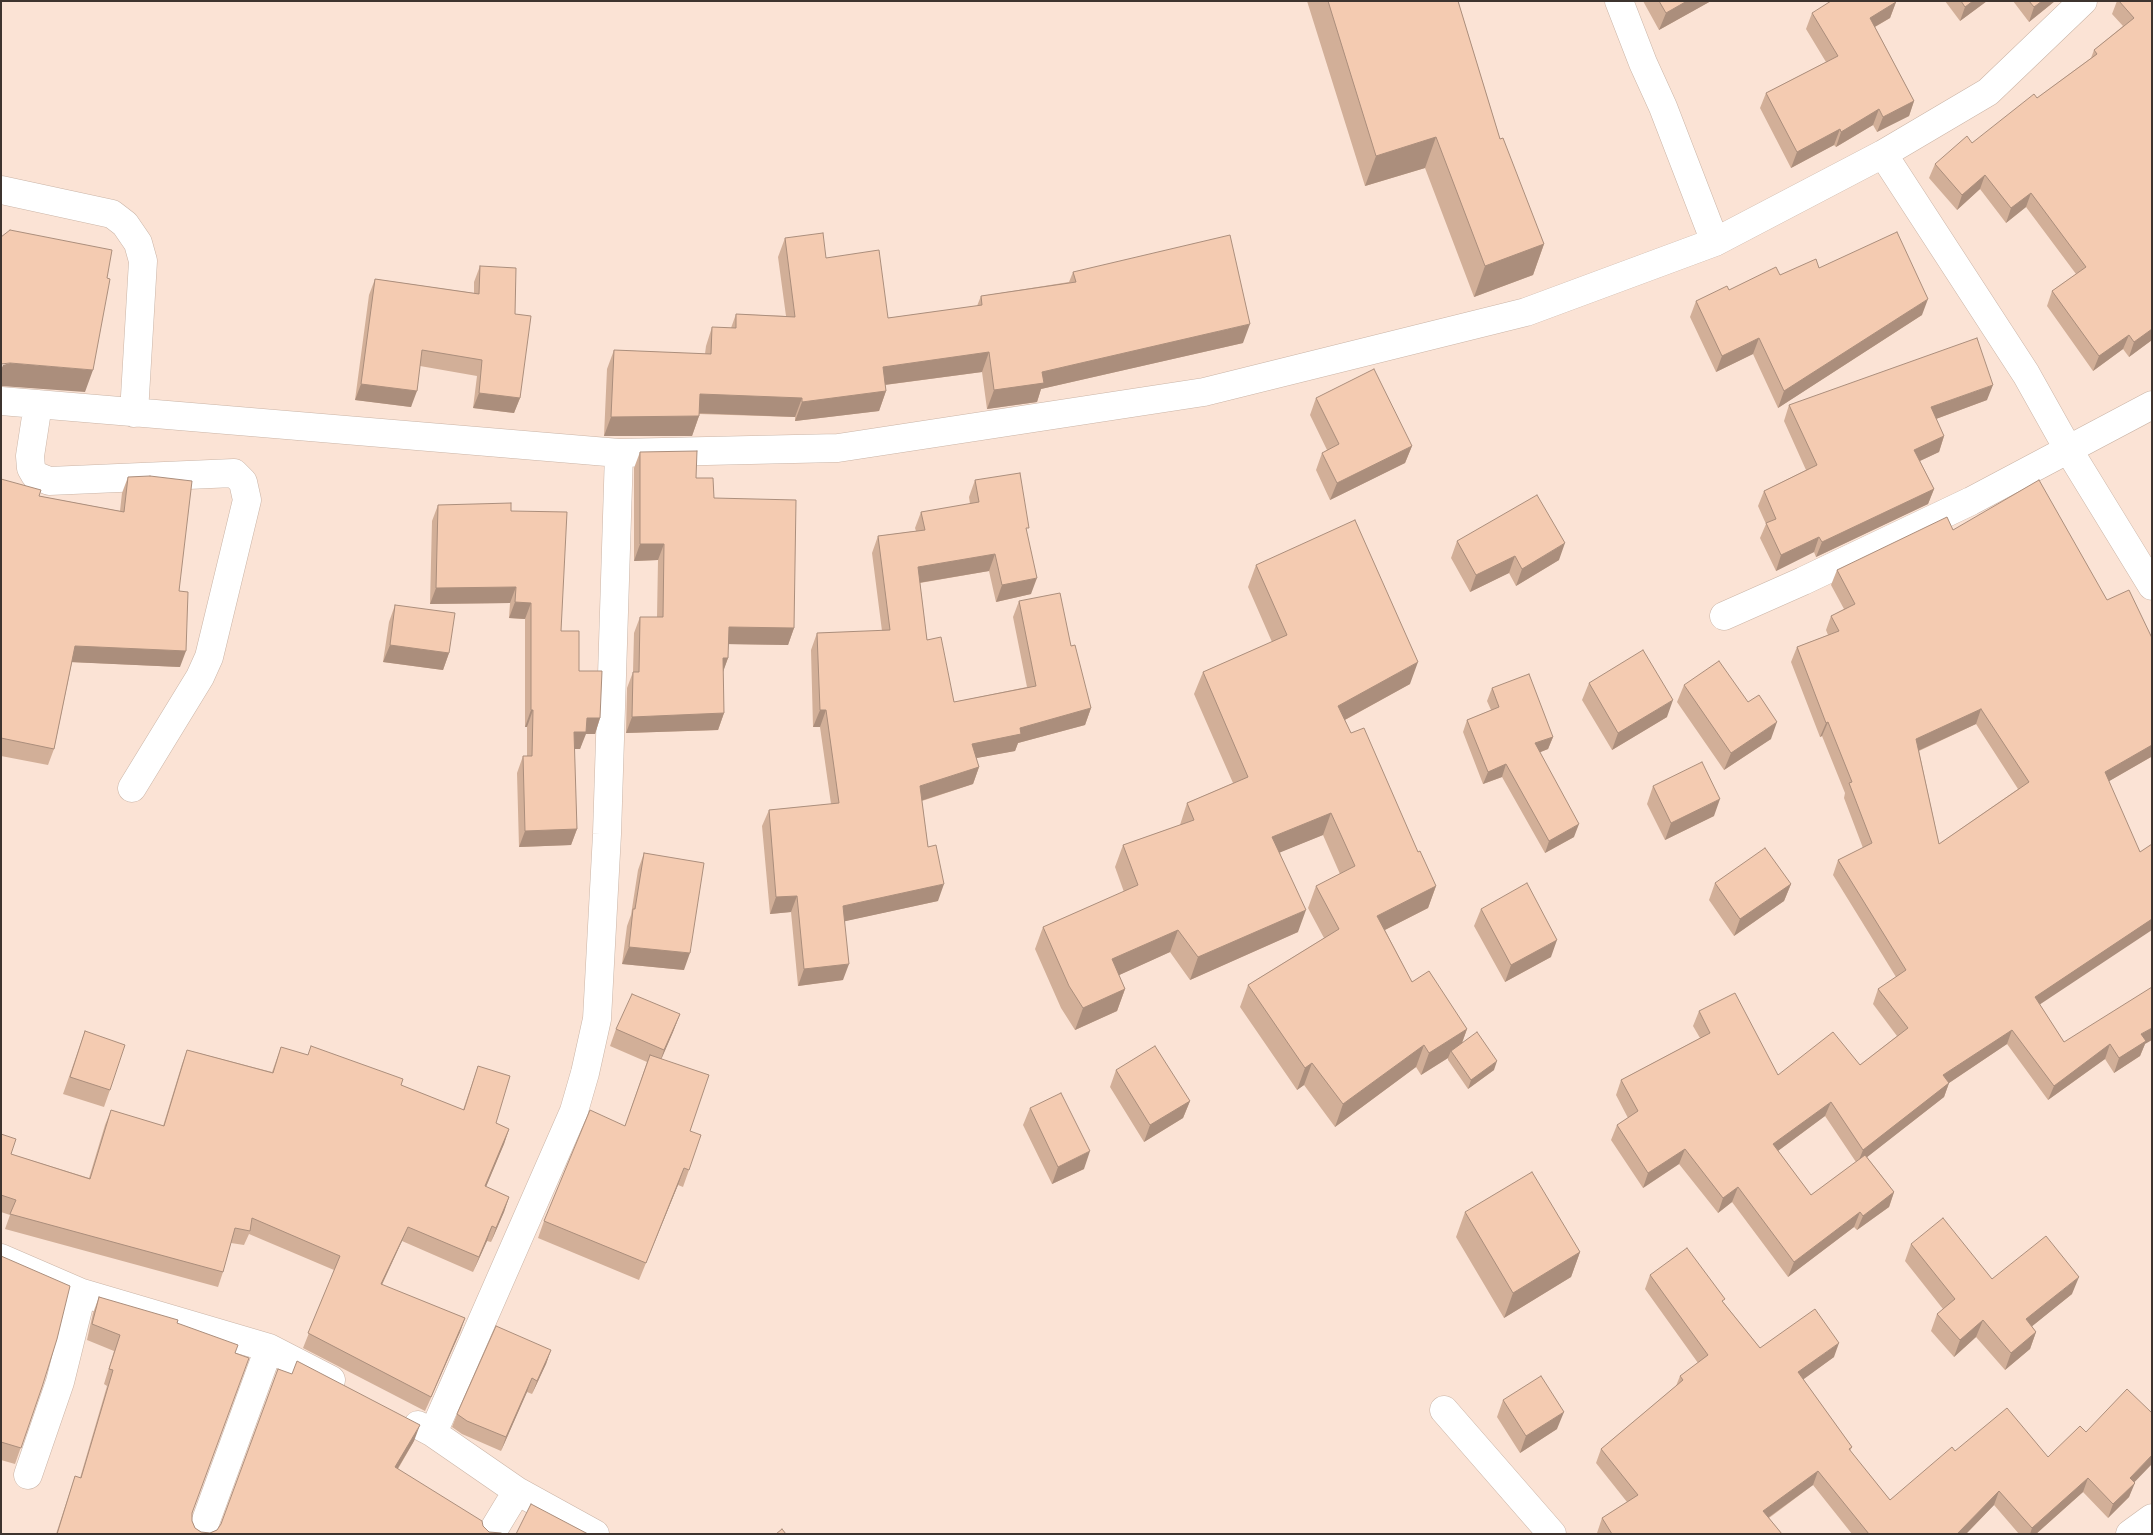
<!DOCTYPE html>
<style>
body{margin:0}
#map{position:relative;width:2153px;height:1535px;overflow:hidden;background:#fbe3d5;font-family:"Archivo Narrow",sans-serif}
canvas{display:block}
.frame{position:absolute;inset:0;border:2px solid #3d342f;pointer-events:none}
</style>
<div id="map">
<canvas width="2153" height="1535"></canvas>
<div class="frame"></div>
</div>
<script>
const context = document.querySelector('canvas').getContext('2d');
context.lineJoin = 'round';
function toPath(rows) {
  const path = new Path2D();
  for (const r of rows) {
    path.moveTo(r[0], r[1]);
    for (let i = 2; i < r.length; i += 2) path.lineTo(r[i], r[i + 1]);
  }
  return path;
}
function trace(path, color, width, dash) {
  context.strokeStyle = color;
  context.lineWidth = width;
  context.lineCap = dash ? 'butt' : 'round';
  context.setLineDash(dash || []);
  context.stroke(path);
}
function fillPath(path, color) {
  context.fillStyle = color;
  context.fill(path, 'evenodd');
}
const minor = toPath([
 [1619,1,1643,63,1663,107,1715,242],
 [1883,154,2026,374,2068,449,2152,586],
 [1,190,112,214,125,224,138,243,143,261,134,413],
 [1,401,619,453,838,448,1204,392,1526,312,1715,242,1883,154,1988,92,2083,1],
 [38,404,30,456,31,468,35,475,49,481,234,473,243,482,247,500,209,657,200,677,132,788],
 [1724,616,1803,581,1971,501,2152,405],
 [1,1258,82,1293,269,1348,331,1380],
 [1444,1410,1552,1534],
 [418,1425,433,1433,517,1491,595,1534],
 [433,1433,574,1111,585,1073,597,1019,607,834,619,453],
 [28,1475,60,1382,82,1293],
 [201,1534,269,1348],
 [491,1534,517,1491],
 [2130,1534,2152,1518]
]);
trace(minor, '#cab4a6', 29);
trace(minor, '#fff', 28);
fillPath(toPath([
 [1307,1,1458,1,1500,139,1544,244,1533,275,1474,297,1425,168,1365,186],
 [1643,1,1711,1,1659,30],
 [1945,1,1987,1,1960,21],
 [2013,1,2055,1,2029,22],
 [2117,1,2152,1,2152,340,2129,357,2123,349,2093,371,2047,306,2052,291,2076,274,2026,207,2006,223,1980,189,1957,210,1929,178,1935,164,1972,143,2037,98,2091,58,2094,50,2123,26,2112,14],
 [1896,2,1890,18,1875,27,1914,101,1909,116,1877,132,1873,125,1836,147,1834,145,1791,168,1760,108,1766,93,1826,62,1806,29,1812,13],
 [785,238,826,258,888,318,977,306,981,296,1069,282,1073,272,1243,343,1041,389,1037,402,987,409,982,372,885,385,886,391,879,411,795,421,795,417,699,414,699,416,692,436,604,436,607,369,614,350,705,354,706,346,712,327,731,328,736,314,786,316,778,257],
 [480,266,515,314,520,398,514,413,473,408,477,376,420,366,411,407,355,400,369,295,375,279,474,293,474,282],
 [1819,268,1922,315,1778,408,1753,354,1716,372,1690,317,1696,301,1780,275],
 [1316,398,1412,446,1405,463,1330,500,1316,470,1322,453,1327,450,1310,415],
 [1987,400,1936,419,1944,436,1939,452,1920,461,1934,489,1928,504,1816,557,1814,552,1776,571,1760,538,1766,524,1758,506,1764,491,1806,470,1784,421,1789,405],
 [640,452,696,478,714,498,794,628,788,645,728,644,728,658,723,671,724,713,718,730,626,733,627,688,633,672,634,633,640,617,657,617,658,560,634,561,634,468],
 [128,477,179,591,180,667,72,662,54,749,48,765,1,756,1,479,39,496,120,511,122,493],
 [975,480,1027,533,1031,594,996,602,989,571,920,583,927,640,954,702,1027,687,1013,617,1019,601,1071,646,1091,708,1085,725,1018,743,1015,751,976,758,979,767,973,784,922,801,928,847,938,901,845,921,843,980,798,986,791,912,770,914,762,826,769,810,831,804,820,727,813,727,811,650,817,633,882,631,872,553,878,536,916,531,915,528,921,512,970,504,969,497],
 [438,505,511,511,561,631,600,718,595,734,585,734,580,749,574,749,577,829,571,845,519,847,517,773,523,756,527,756,527,727,525,727,525,619,509,618,510,603,430,604,432,521],
 [1953,530,2107,600,2152,638,2152,758,2151,757,2109,781,2040,1005,2064,1042,2145,1044,2140,1056,2114,1073,2105,1059,2048,1100,2007,1044,1949,1083,1944,1097,1867,1157,1894,1192,1889,1207,1857,1230,1854,1227,1788,1277,1732,1202,1718,1213,1679,1164,1643,1188,1611,1140,1617,1125,1628,1118,1616,1095,1621,1080,1700,1038,1693,1026,1699,1011,1778,1075,1860,1065,1897,1036,1873,1004,1878,989,1896,977,1833,875,1838,860,1863,848,1844,798,1845,793,1822,736,1820,737,1791,662,1797,647,1828,635,1826,630,1831,616,1844,609,1831,585,1837,570],
 [1976,724,2018,789,1939,844,1919,751],
 [1825,1116,1856,1162,1811,1195,1778,1151],
 [1457,541,1559,560,1516,586,1509,573,1470,592,1451,558],
 [1256,565,1410,684,1345,720,1351,733,1436,886,1428,908,1385,930,1412,982,1467,1029,1462,1043,1494,1070,1468,1089,1448,1060,1448,1058,1421,1075,1416,1067,1335,1127,1304,1085,1297,1090,1240,1007,1248,985,1324,938,1308,908,1316,886,1340,874,1323,835,1280,852,1298,932,1190,980,1170,952,1119,975,1125,989,1117,1011,1075,1030,1061,1008,1035,949,1043,927,1124,892,1115,867,1123,845,1180,825,1187,803,1233,783,1194,694,1203,672,1272,642,1248,587],
 [395,605,449,653,443,670,383,662,389,622],
 [1589,683,1667,717,1612,750,1582,700],
 [1684,685,1771,739,1724,770,1677,702],
 [1492,688,1553,737,1548,749,1540,752,1574,837,1545,853,1502,777,1483,784,1463,732,1467,720,1491,710,1487,701],
 [1653,786,1714,816,1665,840,1647,804],
 [644,853,684,970,622,964,627,926,631,915,638,870],
 [1715,883,1791,884,1784,901,1734,936,1709,900],
 [1481,909,1551,957,1505,982,1474,926],
 [680,1014,673,1032,661,1059,690,1131,689,1170,683,1187,678,1185,639,1280,538,1238,544,1221,625,1126,647,1062,610,1046,616,1029],
 [85,1031,110,1090,104,1107,63,1094],
 [281,1047,401,1085,463,1110,478,1066,496,1123,509,1129,504,1144,486,1187,509,1197,504,1212,491,1242,487,1241,473,1272,402,1241,382,1285,465,1318,460,1332,425,1411,303,1348,334,1270,249,1234,244,1245,231,1243,223,1272,218,1287,5,1229,10,1215,1,1212,1,1134,11,1154,89,1178,105,1125,111,1110,163,1126,182,1064,187,1050,272,1072],
 [1116,1070,1190,1101,1183,1118,1144,1142,1110,1087],
 [1030,1108,1084,1169,1052,1184,1023,1125],
 [1465,1212,1580,1252,1571,1277,1504,1318,1456,1237],
 [1911,1244,1992,1279,2072,1294,2032,1326,2036,1332,2030,1349,2005,1370,1976,1337,1954,1357,1931,1331,1937,1314,1943,1309,1905,1261],
 [1,1256,42,1387,15,1464,1,1460],
 [1650,1275,1724,1303,1760,1348,1834,1357,1803,1379,1852,1447,1850,1451,1890,1500,1955,1451,2048,1457,2134,1482,2129,1497,2108,1518,2083,1492,2036,1534,2019,1534,1994,1505,1966,1534,1852,1534,1813,1485,1769,1518,1782,1534,1598,1534,1597,1533,1602,1518,1627,1502,1596,1463,1601,1449,1676,1386,1680,1376,1698,1363,1645,1289],
 [99,1297,177,1323,235,1353,192,1513,192,1521,195,1528,201,1532,210,1533,414,1441,398,1469,483,1526,489,1532,503,1534,56,1534,75,1476,80,1478,107,1386,104,1384,114,1351,87,1340,93,1313],
 [551,1350,546,1364,532,1394,527,1392,501,1451,462,1434,452,1427,457,1414],
 [1503,1400,1557,1429,1520,1453,1497,1417]
]), '#d2af98');
fillPath(toPath([
 [1687,1,1711,1,1659,30,1666,13],
 [1973,1,1987,1,1960,21,1965,7],
 [2042,1,2055,1,2029,22,2034,7],
 [1896,2,1890,18,1864,33,1870,18],
 [1914,101,1909,116,1877,132,1883,117],
 [1879,109,1873,125,1836,147,1841,132],
 [1840,129,1834,145,1791,168,1797,152],
 [1436,137,1425,168,1365,186,1376,156],
 [1985,175,1980,189,1957,210,1962,195],
 [2031,193,2026,207,2006,223,2011,208],
 [1544,244,1533,275,1474,297,1485,266],
 [1928,299,1922,315,1778,408,1784,391],
 [1250,324,1243,343,1041,389,1037,402,987,409,994,390,1042,372],
 [2152,329,2152,340,2129,357,2134,342],
 [2129,335,2123,349,2093,371,2099,356],
 [1759,338,1753,354,1716,372,1722,356],
 [989,352,982,372,876,386,883,367],
 [10,363,93,370,85,392,1,386,1,370,3,365],
 [361,384,417,391,411,407,355,400],
 [1993,385,1987,400,1925,423,1931,407],
 [886,391,879,411,795,421,802,402],
 [479,393,520,398,514,413,473,408],
 [700,394,802,398,795,417,693,413],
 [699,416,692,436,604,436,611,417],
 [1944,436,1939,452,1909,466,1914,450],
 [1412,446,1405,463,1330,500,1337,483],
 [1934,489,1928,504,1816,557,1822,542],
 [1819,537,1814,552,1776,571,1781,555],
 [1565,543,1559,560,1516,586,1522,569],
 [640,544,664,544,658,560,634,561],
 [995,554,989,571,912,584,918,567],
 [1515,556,1509,573,1470,592,1476,575],
 [1037,578,1031,594,996,602,1002,585],
 [516,587,510,603,430,604,436,588],
 [515,602,531,603,525,619,509,618],
 [729,627,794,628,788,645,723,644],
 [390,645,449,653,443,670,383,662],
 [75,646,186,651,180,667,69,662],
 [723,658,728,658,722,675],
 [1418,662,1410,684,1330,728,1338,706],
 [1673,700,1667,717,1612,750,1618,733],
 [1091,708,1085,725,1018,743,1015,751,966,760,972,744,1020,728],
 [1981,709,1976,724,1911,754,1916,739],
 [531,710,533,710,527,727,525,727],
 [820,710,826,710,820,727,813,727],
 [724,713,718,730,626,733,632,717],
 [587,718,600,718,595,734,586,734,580,749,568,749,574,732],
 [1777,722,1771,739,1724,770,1731,753],
 [1828,722,1822,736,1820,737,1826,723],
 [1553,737,1548,749,1531,756,1535,743],
 [2152,745,2151,757,2099,787,2105,772],
 [1506,764,1502,777,1483,784,1488,772],
 [979,767,973,784,914,803,920,786],
 [1720,799,1714,816,1665,840,1671,823],
 [1331,813,1323,835,1264,859,1272,837],
 [1579,824,1574,837,1545,853,1549,841],
 [577,829,571,845,519,847,525,831],
 [944,884,938,901,837,923,843,906],
 [1791,884,1784,901,1734,936,1740,919],
 [1436,886,1428,908,1369,938,1377,916],
 [797,896,791,912,770,914,776,897],
 [1306,910,1298,932,1190,980,1198,957],
 [2152,912,2152,930,2030,1011,2035,997],
 [1178,930,1170,952,1104,982,1112,959],
 [1557,940,1551,957,1505,982,1511,965],
 [629,947,690,953,684,970,622,964],
 [849,964,843,980,798,986,804,969],
 [1125,989,1117,1011,1075,1030,1083,1008],
 [680,1014,673,1032,658,1067,664,1050],
 [2152,1028,2152,1040,2145,1044,2140,1056,2114,1073,2119,1058,2141,1034],
 [1467,1029,1459,1051,1451,1051,1448,1058,1421,1075,1429,1053],
 [2012,1030,2007,1044,1949,1083,1944,1097,1857,1165,1863,1150,1943,1075],
 [2110,1044,2105,1059,2048,1100,2054,1086],
 [1424,1045,1416,1067,1335,1127,1343,1104],
 [1497,1061,1494,1070,1468,1089,1471,1080],
 [1312,1063,1304,1085,1297,1090,1305,1068],
 [1190,1101,1183,1118,1144,1142,1150,1125],
 [1831,1102,1825,1116,1767,1159,1773,1144],
 [509,1129,504,1144,480,1201,485,1186],
 [1685,1149,1679,1164,1643,1188,1648,1173],
 [1090,1151,1084,1169,1052,1184,1058,1167],
 [684,1168,678,1185,639,1280,646,1263],
 [1738,1187,1732,1202,1718,1213,1723,1198],
 [1894,1192,1889,1207,1857,1230,1863,1216],
 [509,1197,504,1212,491,1242,496,1228],
 [1860,1212,1854,1227,1788,1277,1794,1262],
 [492,1226,487,1241,473,1272,479,1257],
 [408,1227,402,1241,375,1299,381,1284],
 [1580,1252,1571,1277,1504,1318,1513,1293],
 [2079,1277,2072,1294,2020,1336,2026,1319],
 [465,1318,460,1332,425,1411,431,1397],
 [1983,1320,1976,1337,1954,1357,1960,1340],
 [2036,1332,2030,1349,2005,1370,2011,1353],
 [1839,1343,1834,1357,1793,1387,1798,1372],
 [551,1350,546,1364,532,1394,537,1381],
 [532,1378,527,1392,501,1451,506,1437],
 [1564,1412,1557,1429,1520,1453,1526,1436],
 [420,1425,414,1441,389,1483,395,1467],
 [2152,1455,2152,1464,2125,1492,2130,1478],
 [1818,1471,1813,1485,1758,1525,1763,1511],
 [2088,1478,2083,1492,2036,1534,2030,1534,2032,1528],
 [2135,1483,2129,1497,2108,1518,2113,1504],
 [1999,1491,1994,1505,1966,1534,1957,1534]
]), '#ab8e7c');
const building = toPath([
 [1328,1,1458,1,1500,139,1503,138,1544,244,1485,266,1436,137,1376,156,1328,1],
 [1659,1,1687,1,1666,13,1659,1],
 [1831,1,1895,1,1896,2,1870,18,1914,101,1883,117,1879,109,1841,132,1840,129,1797,152,1766,93,1838,56,1812,13,1831,1],
 [1961,1,1973,1,1965,7,1961,1],
 [2029,1,2042,1,2034,7,2029,1],
 [2119,1,2152,1,2152,329,2134,342,2129,335,2099,356,2052,291,2086,267,2031,193,2011,208,1985,175,1962,195,1935,164,1967,136,1972,143,2034,94,2037,98,2097,54,2094,50,2134,18,2119,1],
 [10,230,112,250,107,278,110,279,93,370,10,363,1,364,1,237,10,230],
 [1897,232,1928,299,1784,391,1759,338,1722,356,1696,301,1727,286,1729,290,1776,267,1780,275,1816,259,1819,268,1897,232],
 [823,233,826,258,879,250,888,318,982,305,981,296,1076,282,1073,272,1230,235,1250,324,1042,372,1044,383,994,390,989,352,883,367,886,391,802,402,802,398,700,394,699,416,611,417,614,350,711,354,712,327,736,328,736,314,795,317,785,238,823,233],
 [480,266,516,268,515,314,531,316,520,398,479,393,482,360,422,350,417,391,361,384,375,279,479,294,480,266],
 [1977,338,1993,385,1931,407,1944,436,1914,450,1934,489,1822,542,1819,537,1781,555,1766,523,1776,519,1764,491,1817,465,1789,405,1977,338],
 [1374,369,1412,446,1337,483,1322,453,1339,444,1316,398,1374,369],
 [697,451,696,478,713,478,714,498,796,500,794,628,729,627,728,658,723,658,724,713,632,717,633,672,639,672,640,617,663,617,664,544,640,544,640,452,697,451],
 [1020,473,1029,528,1026,528,1037,578,1002,585,995,554,918,567,927,640,941,637,954,702,1036,686,1019,601,1060,593,1071,646,1075,645,1091,708,1020,728,1021,734,972,744,979,767,920,786,928,847,936,845,944,884,843,906,849,964,804,969,797,896,776,897,769,810,839,803,826,710,820,710,817,633,890,630,878,536,925,530,921,512,979,502,975,480,1020,473],
 [150,476,192,481,179,591,188,592,186,651,75,646,54,749,1,738,1,479,41,490,39,496,124,512,128,477,150,476],
 [2039,480,2107,600,2129,590,2152,638,2152,745,2105,772,2140,852,2152,844,2152,919,2035,997,2064,1042,2152,987,2152,1028,2141,1034,2146,1041,2119,1058,2110,1044,2054,1086,2012,1030,1943,1075,1949,1083,1863,1150,1831,1102,1773,1144,1811,1195,1865,1155,1894,1192,1863,1216,1860,1212,1794,1262,1738,1187,1723,1198,1685,1149,1648,1173,1617,1125,1638,1111,1621,1080,1710,1033,1699,1011,1735,993,1778,1075,1833,1032,1860,1065,1908,1028,1878,989,1906,970,1838,860,1872,843,1849,783,1852,782,1828,722,1826,723,1797,647,1839,631,1831,616,1855,604,1837,570,1947,517,1953,530,2039,480],
 [1981,709,2029,782,1939,844,1916,739,1981,709],
 [1537,495,1565,543,1522,569,1515,556,1476,575,1457,541,1537,495],
 [511,503,511,511,567,512,561,631,579,631,579,671,602,671,600,718,587,718,586,732,574,732,577,829,525,831,523,756,532,756,533,710,531,710,531,603,515,602,516,587,436,588,438,505,511,503],
 [1355,520,1418,662,1338,706,1351,733,1364,728,1418,852,1420,851,1436,886,1377,916,1412,982,1429,971,1467,1029,1429,1053,1424,1045,1343,1104,1312,1063,1305,1068,1248,985,1339,929,1316,886,1355,866,1331,813,1272,837,1306,910,1198,957,1178,930,1112,959,1125,989,1083,1008,1069,986,1043,927,1138,885,1123,845,1194,820,1187,803,1248,777,1203,672,1287,635,1256,565,1355,520],
 [395,605,455,613,449,653,390,645,395,605],
 [1643,650,1673,700,1618,733,1589,683,1643,650],
 [1719,661,1748,702,1759,695,1777,722,1731,753,1684,685,1719,661],
 [1529,674,1553,737,1535,743,1579,824,1549,841,1506,764,1488,772,1467,720,1499,707,1492,688,1529,674],
 [1702,762,1720,799,1671,823,1653,786,1702,762],
 [1765,848,1791,884,1740,919,1715,883,1765,848],
 [644,853,704,863,690,953,629,947,633,909,635,909,644,853],
 [1527,883,1557,940,1511,965,1481,909,1527,883],
 [632,994,680,1014,664,1050,616,1029,632,994],
 [85,1031,125,1045,110,1090,70,1077,85,1031],
 [1477,1032,1497,1061,1471,1080,1451,1051,1477,1032],
 [311,1046,403,1079,401,1085,464,1110,478,1066,510,1076,496,1123,509,1129,485,1186,509,1197,496,1228,492,1226,479,1257,408,1227,381,1284,465,1318,431,1397,308,1333,340,1256,252,1218,250,1231,235,1228,223,1272,10,1214,16,1200,1,1195,1,1134,16,1139,11,1154,90,1179,111,1110,164,1126,187,1050,273,1073,281,1047,308,1055,311,1046],
 [1155,1046,1190,1101,1150,1125,1116,1070,1155,1046],
 [650,1055,709,1075,690,1131,701,1135,689,1170,684,1168,646,1263,544,1221,590,1110,625,1126,650,1055],
 [1061,1093,1090,1151,1058,1167,1030,1108,1061,1093],
 [1532,1172,1580,1252,1513,1293,1465,1212,1532,1172],
 [1943,1218,1992,1279,2046,1236,2079,1277,2026,1319,2036,1332,2011,1353,1983,1320,1960,1340,1937,1314,1955,1299,1911,1244,1943,1218],
 [1687,1248,1725,1299,1722,1301,1760,1348,1815,1309,1839,1343,1798,1372,1852,1447,1849,1449,1890,1500,1952,1447,1955,1451,2007,1408,2048,1457,2080,1426,2086,1432,2127,1389,2152,1413,2152,1455,2130,1478,2135,1483,2113,1504,2088,1478,2032,1528,1999,1491,1957,1534,1869,1534,1818,1471,1763,1511,1782,1534,1612,1534,1602,1518,1638,1495,1601,1449,1683,1380,1680,1376,1708,1355,1650,1275,1687,1248],
 [1,1256,70,1286,57,1339,42,1387,21,1448,1,1442,1,1256],
 [99,1297,178,1320,177,1323,238,1345,235,1353,249,1358,192,1513,192,1521,195,1528,201,1532,210,1533,217,1530,221,1524,278,1369,292,1374,297,1361,420,1425,395,1467,482,1521,483,1526,489,1532,501,1533,503,1534,57,1534,75,1476,81,1478,113,1370,109,1369,120,1335,92,1324,99,1297],
 [496,1326,551,1350,537,1381,532,1378,506,1437,467,1421,457,1414,496,1326],
 [1541,1376,1564,1412,1526,1436,1503,1400,1541,1376],
 [531,1504,588,1534,516,1534,531,1504],
 [782,1529,786,1534,776,1534,782,1529]
]);
fillPath(building, '#f4cbb1');
trace(building, '#ab8e7c', 1);
</script>
